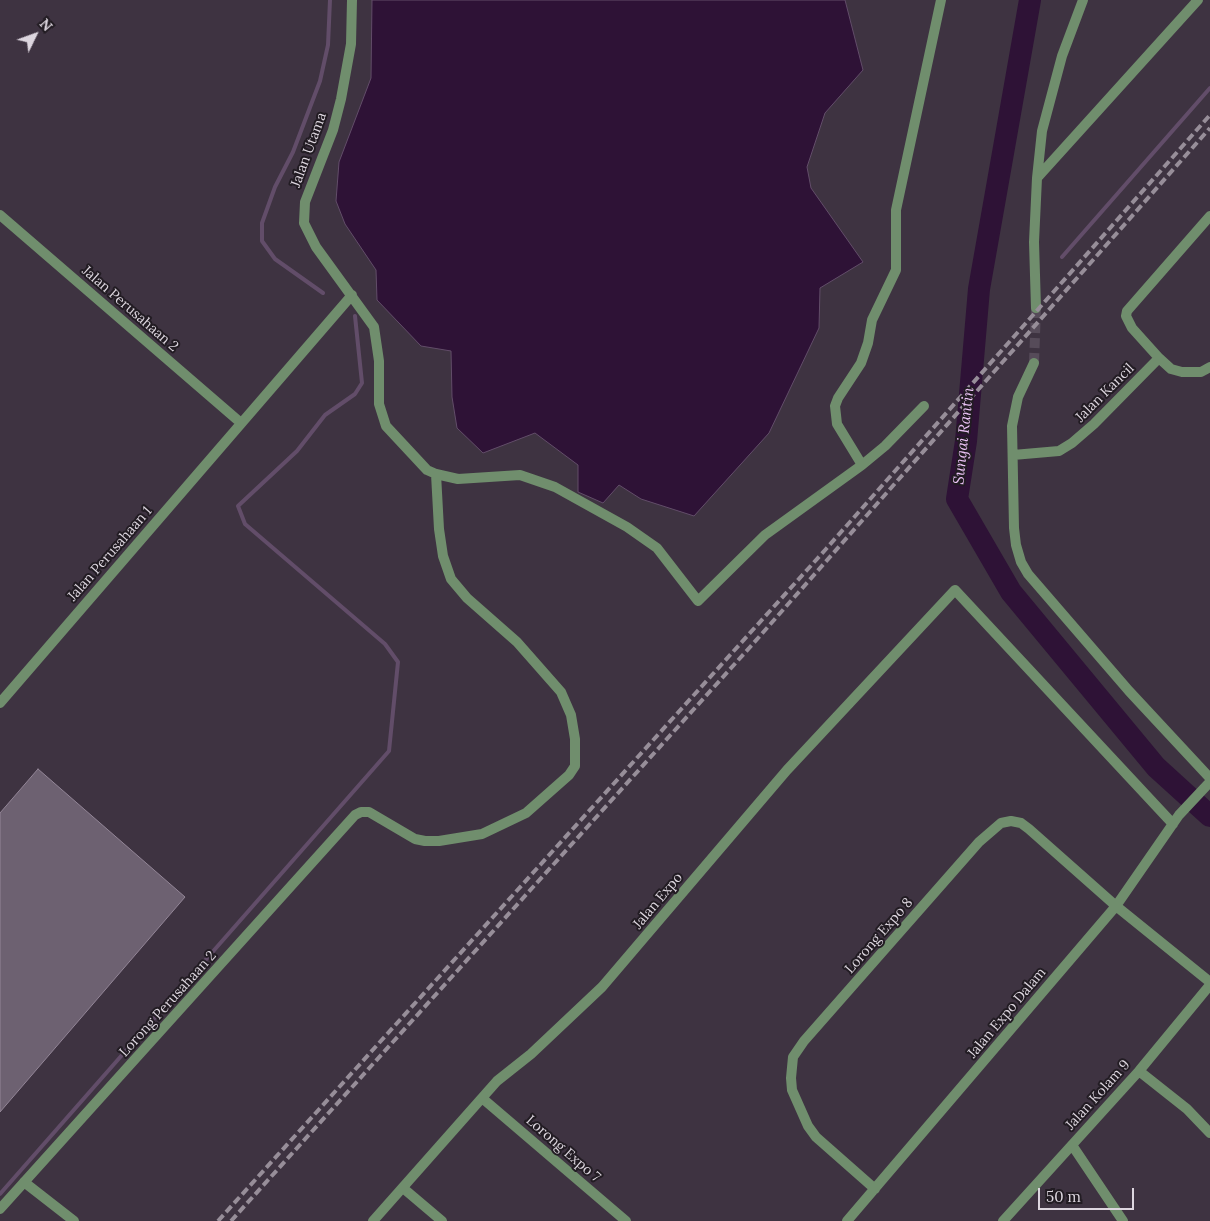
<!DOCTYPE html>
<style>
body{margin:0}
#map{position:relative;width:1210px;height:1221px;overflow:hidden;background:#3e3341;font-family:Lora,serif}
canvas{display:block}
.north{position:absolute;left:10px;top:10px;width:50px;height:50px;-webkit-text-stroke:4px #221c23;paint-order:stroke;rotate:48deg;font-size:14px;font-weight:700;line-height:20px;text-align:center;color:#ddd6df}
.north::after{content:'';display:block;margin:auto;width:18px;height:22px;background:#ddd6df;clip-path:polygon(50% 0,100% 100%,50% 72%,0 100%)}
.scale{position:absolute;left:1038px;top:1188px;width:96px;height:22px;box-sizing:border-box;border:2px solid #ddd6df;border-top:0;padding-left:6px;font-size:15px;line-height:18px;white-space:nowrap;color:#ddd6df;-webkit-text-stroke:4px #221c23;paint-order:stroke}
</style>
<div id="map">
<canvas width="1210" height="1221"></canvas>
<div class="north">N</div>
<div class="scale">50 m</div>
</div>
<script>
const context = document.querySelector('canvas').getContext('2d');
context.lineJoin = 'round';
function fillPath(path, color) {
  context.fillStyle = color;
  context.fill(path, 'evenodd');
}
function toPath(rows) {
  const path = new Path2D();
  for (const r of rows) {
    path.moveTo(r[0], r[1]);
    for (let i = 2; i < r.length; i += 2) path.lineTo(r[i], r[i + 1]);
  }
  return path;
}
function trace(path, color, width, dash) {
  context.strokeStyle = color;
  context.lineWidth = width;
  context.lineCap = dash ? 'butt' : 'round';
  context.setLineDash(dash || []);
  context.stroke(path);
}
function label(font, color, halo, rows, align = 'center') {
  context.font = font + ' Lora,serif';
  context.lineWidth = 4;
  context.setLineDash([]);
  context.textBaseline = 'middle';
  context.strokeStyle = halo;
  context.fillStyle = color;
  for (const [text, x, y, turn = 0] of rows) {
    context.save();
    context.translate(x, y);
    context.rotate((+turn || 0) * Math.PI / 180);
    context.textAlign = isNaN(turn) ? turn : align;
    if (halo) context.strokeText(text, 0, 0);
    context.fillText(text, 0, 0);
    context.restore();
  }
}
const water = toPath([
 [372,0,845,0,863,70,825,113,807,167,811,188,863,262,820,288,819,328,769,433,694,516,641,499,619,485,603,503,578,492,578,465,535,433,483,453,457,428,452,397,451,351,421,346,377,300,376,270,345,224,336,201,339,162,371,78,372,0]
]);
fillPath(water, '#2e1236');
trace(water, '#624d69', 1);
trace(toPath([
 [1062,257,1210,88],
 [323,293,275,259,262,241,262,223,275,187,293,152,320,81,328,45,330,0],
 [0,1194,389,751,398,662,385,644,245,524,238,506,297,451,325,415,355,394,362,383,355,316]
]), '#624d69', 4);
trace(toPath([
 [1030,0,979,289,966,441,957,499,1011,592,1156,767,1210,816]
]), '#2e1236', 22);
const building = toPath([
 [38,769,185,897,0,1112,0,813,38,769]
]);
fillPath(building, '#6d6171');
trace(building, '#938697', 1);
trace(toPath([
 [1034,363,1036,308]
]), '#564b59', 10, [10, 5]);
trace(toPath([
 [352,0,351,44,341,99,333,130,305,202,304,223,316,247,374,327,379,361,379,404,386,426,427,470,436,474,458,479,520,475,555,487,627,527,657,548,698,601,765,535,862,465,885,446,924,406],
 [1037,178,1198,0],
 [0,215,241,423],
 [1036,308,1034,242,1037,178,1042,131,1062,56,1083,0],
 [1159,358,1132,328,1126,316,1127,311,1210,216],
 [1034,363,1018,397,1012,426,1014,528,1016,545,1021,562,1028,574,1129,691,1210,778],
 [1013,455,1059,451,1072,443,1094,424,1159,358,1171,369,1182,372,1201,372,1210,367],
 [862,465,837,424,835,406,838,398,861,363,868,343,872,320,896,270,896,210,941,0],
 [0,703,352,295],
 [1139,1071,1187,1109,1210,1133],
 [482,1098,626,1221],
 [1072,1145,1123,1221],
 [24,1182,74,1221],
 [403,1188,442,1221],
 [875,1189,816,1137,808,1126,792,1090,791,1078,793,1057,804,1041,979,842,1001,823,1011,821,1021,823,1029,829,1116,906,1210,982],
 [0,1209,355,815,361,812,369,812,415,839,425,841,439,841,482,834,526,813,569,775,575,766,575,739,571,715,561,692,517,642,467,598,451,579,443,556,439,529,436,474],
 [373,1221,497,1081,531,1054,602,987,787,770,955,590,1173,824],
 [847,1221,1116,906,1179,815,1210,782],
 [1003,1221,1139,1071,1210,985]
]), '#708e6d', 10);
trace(toPath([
 [218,1221,826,549,1210,115],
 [231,1221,751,646,1210,128]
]), '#978e99', 4, [8, 4]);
label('14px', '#ddd6df', '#221c23', [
 ["Jalan Utama",309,150,-70],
 ["Jalan Perusahaan 2",130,309,41],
 ["Jalan Kancil",1105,393,-45],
 ["Jalan Perusahaan 1",110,554,-49],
 ["Jalan Expo",658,901,-50],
 ["Lorong Expo 8",879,936,-49],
 ["Lorong Perusahaan 2",168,1004,-48],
 ["Jalan Expo Dalam",1007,1013,-50],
 ["Jalan Kolam 9",1098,1095,-48],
 ["Lorong Expo 7",563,1149,41]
]);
label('italic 15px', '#ecc3f7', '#221c23', [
 ["Sungai Rantin",964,436,-84]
]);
</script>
